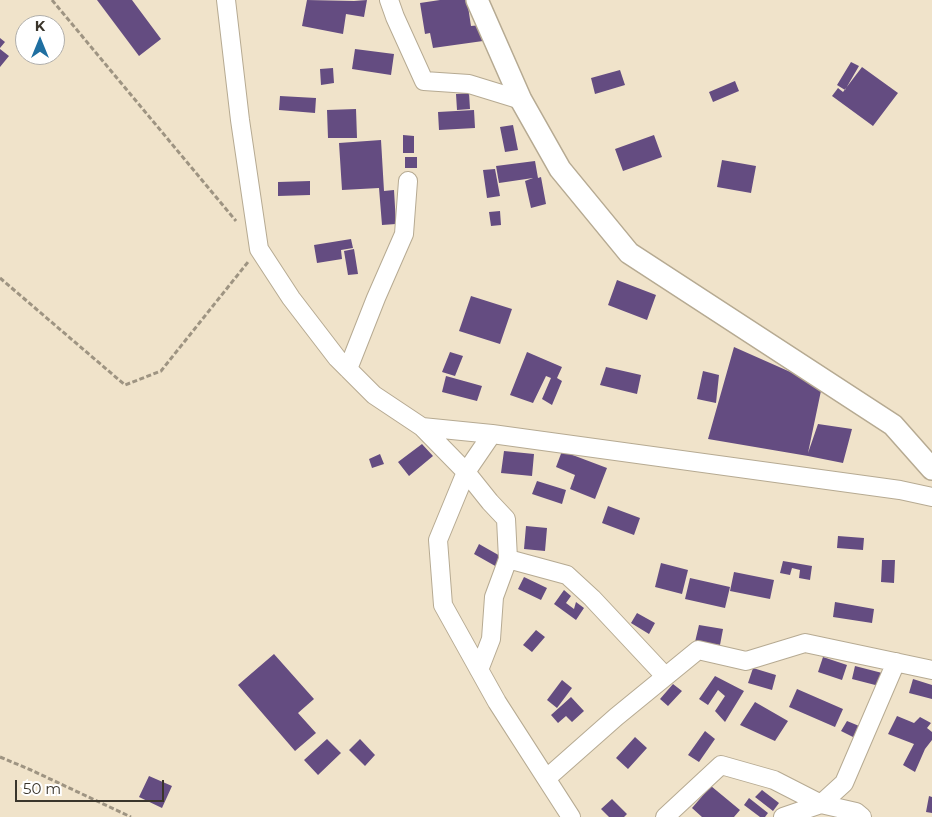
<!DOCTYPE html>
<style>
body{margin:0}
#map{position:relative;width:932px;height:817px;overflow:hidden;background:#f0e3ca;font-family:Montserrat,sans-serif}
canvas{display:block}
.north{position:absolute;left:15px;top:15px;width:50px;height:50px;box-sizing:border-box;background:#fff;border:1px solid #b0aeaa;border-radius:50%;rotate:0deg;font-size:14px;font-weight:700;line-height:20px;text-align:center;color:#3a352b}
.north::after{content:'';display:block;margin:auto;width:18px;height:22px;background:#1f6fa1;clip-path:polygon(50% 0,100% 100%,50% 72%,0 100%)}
.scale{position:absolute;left:15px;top:780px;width:149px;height:22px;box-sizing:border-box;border:2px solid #3a352b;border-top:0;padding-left:6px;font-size:15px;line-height:18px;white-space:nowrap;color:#3a352b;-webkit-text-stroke:4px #fff;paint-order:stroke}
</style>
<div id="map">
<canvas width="932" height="817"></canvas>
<div class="north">K</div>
<div class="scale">50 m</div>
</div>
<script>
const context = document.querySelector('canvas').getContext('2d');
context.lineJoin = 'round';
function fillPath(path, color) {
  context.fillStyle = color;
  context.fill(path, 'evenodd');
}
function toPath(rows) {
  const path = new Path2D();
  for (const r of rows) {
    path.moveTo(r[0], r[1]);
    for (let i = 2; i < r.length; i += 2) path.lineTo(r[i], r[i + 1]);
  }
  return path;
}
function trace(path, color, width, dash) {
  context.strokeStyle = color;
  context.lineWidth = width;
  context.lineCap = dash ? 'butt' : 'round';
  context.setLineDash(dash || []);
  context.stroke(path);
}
fillPath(toPath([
 [97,0,132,0,161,39,139,56],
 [307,0,354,1,367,0,364,17,346,14,343,34,302,26],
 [440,0,467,0,471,26,481,25,483,41,433,48,430,33,425,34,420,3],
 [0,38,5,42,0,48],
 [0,49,9,56,0,67],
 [355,49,394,54,391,75,352,69],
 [851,62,859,66,845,90,837,85],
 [862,67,898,93,873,126,832,96,838,88,843,92],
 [333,68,334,83,321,85,320,69],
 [620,70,625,85,595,94,591,78],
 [735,81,739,91,713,102,709,92],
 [469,93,470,109,457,110,456,94],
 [280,96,316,98,315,113,279,110],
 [356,109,357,138,328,138,327,110],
 [474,110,475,128,439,130,438,112],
 [513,125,518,150,505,152,500,127],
 [403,135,414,136,414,153,403,153],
 [654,135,662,157,623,171,615,149],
 [381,140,384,191,394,190,396,224,382,225,379,188,342,190,339,143],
 [405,157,417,157,417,168,405,168],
 [722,160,756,166,751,193,717,187],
 [535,161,538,178,541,177,546,204,531,208,525,181,533,178,499,183,496,166],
 [495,169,500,196,487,198,483,170],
 [310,181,310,195,278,196,278,182],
 [500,211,501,225,491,226,489,212],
 [351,239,353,248,341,250,342,259,317,263,314,245],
 [354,249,358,274,348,275,344,251],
 [617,280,656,295,647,320,608,305],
 [471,296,512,309,500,344,459,331],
 [734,347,822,386,808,453,818,424,852,429,843,463,808,456,708,439],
 [450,352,463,356,455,376,442,372],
 [527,352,562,367,557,378,562,381,552,405,542,399,551,378,546,376,533,403,510,395],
 [606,367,641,375,637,394,600,385],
 [703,371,719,375,716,403,697,399],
 [446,376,482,386,477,401,442,392],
 [422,444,433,456,409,476,398,462],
 [504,451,534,454,532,476,501,473],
 [562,451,607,468,595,499,570,489,575,475,556,467],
 [380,454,384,464,372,468,369,459],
 [537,481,566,490,562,504,532,494],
 [608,506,640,518,634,535,602,523],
 [526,526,547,528,545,551,524,549],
 [838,536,864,538,863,550,837,548],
 [479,544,502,557,497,567,474,554],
 [882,560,895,560,894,583,881,582],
 [783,561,812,566,810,580,799,578,800,570,792,568,790,575,780,573],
 [661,563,688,570,682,594,655,587],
 [734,572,774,580,770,599,730,591],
 [524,577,547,588,541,600,518,589],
 [690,578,730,587,725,608,685,599],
 [564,590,571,596,566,603,574,609,576,602,584,608,576,620,554,604],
 [835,602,874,609,872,623,833,617],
 [637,613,655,623,649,634,631,623],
 [699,625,723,629,720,645,695,642],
 [536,630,545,637,532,652,523,645],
 [274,654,314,699,298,713,316,733,295,751,238,685],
 [823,657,847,665,842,680,818,672],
 [855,666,886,674,883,687,852,679],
 [753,668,776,675,772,690,748,683],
 [715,676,744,691,725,722,715,711,725,696,718,690,708,705,699,699],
 [913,679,932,685,932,699,909,693],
 [562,680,572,688,557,708,547,700],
 [673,684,682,691,668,706,660,699],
 [797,689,843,709,835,727,789,707],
 [571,697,584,711,572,722,566,716,558,723,551,715],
 [755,702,788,721,775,741,740,725],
 [897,716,914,723,920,717,931,723,927,728,932,732,932,740,925,749,915,772,903,765,914,744,888,734],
 [847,721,864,728,859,740,841,731],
 [705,731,715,739,699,762,688,755],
 [635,737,647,748,628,769,616,758],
 [327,739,341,753,318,775,304,760],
 [360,739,375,755,365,766,349,750],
 [149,776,172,786,162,808,139,797],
 [711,786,740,810,734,817,702,817,692,808],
 [762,790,779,803,773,811,755,797],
 [929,796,932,797,932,813,926,812],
 [749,798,768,813,765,817,760,817,744,805],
 [612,799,627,814,624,817,609,817,601,809]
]), '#644c81');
const minor = toPath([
 [226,0,240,120,259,249,291,298,337,358,374,395,422,427,492,434,900,490,932,497],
 [389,0,395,17,424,81,469,84,521,100],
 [348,369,376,298,404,234,408,181],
 [422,427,466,472,438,540,443,605,497,702,571,817],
 [508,559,567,575,592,598,665,676],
 [479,670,491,639,494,597,508,559,506,519,490,502,466,472,492,434],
 [547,778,616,717,698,650,746,661,805,643,932,670],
 [665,817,721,765,774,780,821,804,856,812,862,817],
 [783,817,821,804,844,783,896,662]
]);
const tertiary = toPath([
 [477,0,521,100,560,169,629,253,893,425,932,469]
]);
trace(minor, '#b6aa92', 20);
trace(tertiary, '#b6aa92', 24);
trace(toPath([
 [52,0,236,221],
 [0,278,125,385,161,371,248,262],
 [0,757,31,770,131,817]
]), '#9e9482', 3, [5, 2.5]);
trace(minor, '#fff', 18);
trace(tertiary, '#fff', 21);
</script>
